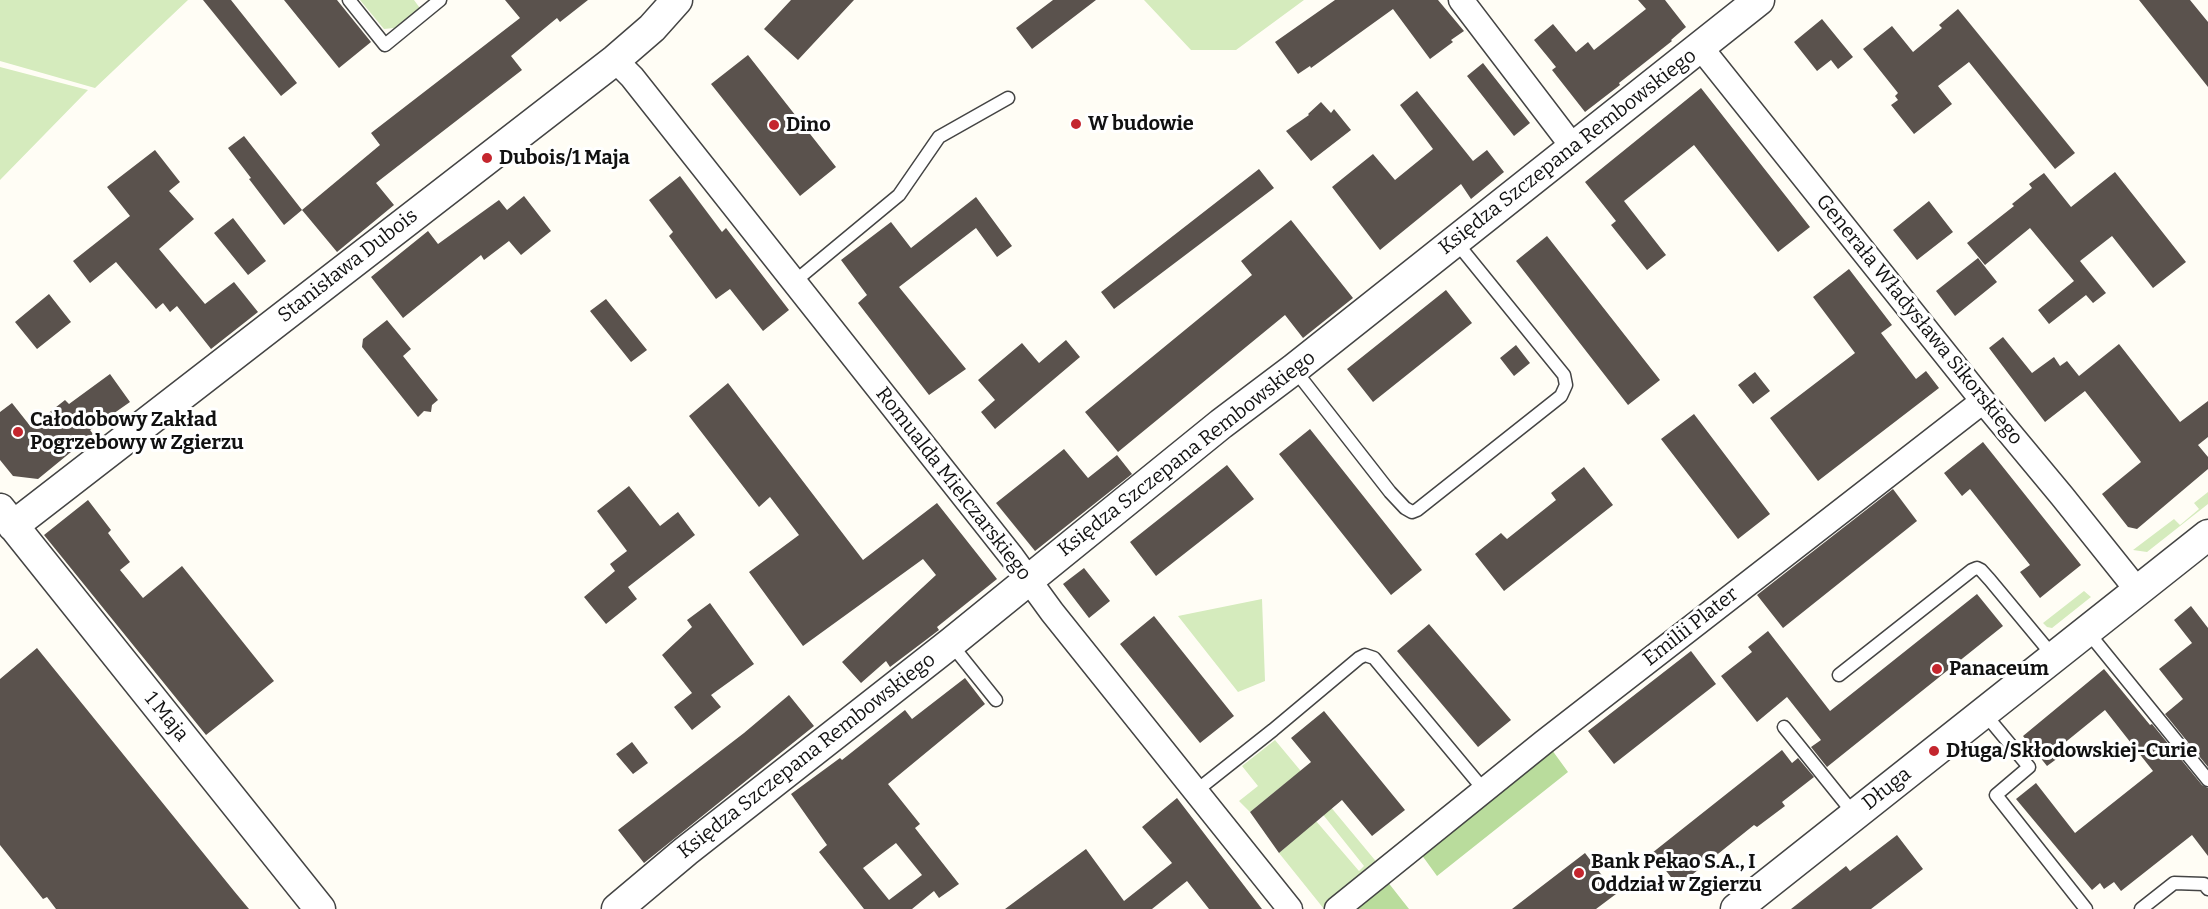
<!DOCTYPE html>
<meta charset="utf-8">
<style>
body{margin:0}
canvas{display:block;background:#fffdf5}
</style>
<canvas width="2208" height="909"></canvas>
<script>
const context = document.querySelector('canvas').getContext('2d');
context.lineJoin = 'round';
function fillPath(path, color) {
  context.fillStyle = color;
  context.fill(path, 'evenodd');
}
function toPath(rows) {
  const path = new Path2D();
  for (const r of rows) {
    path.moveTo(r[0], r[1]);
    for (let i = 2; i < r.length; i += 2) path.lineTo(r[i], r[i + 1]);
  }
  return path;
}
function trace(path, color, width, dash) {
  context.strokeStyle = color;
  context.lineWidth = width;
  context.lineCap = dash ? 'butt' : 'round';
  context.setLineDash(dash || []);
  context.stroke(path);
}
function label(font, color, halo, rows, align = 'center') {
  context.font = font + ' Bitter,serif';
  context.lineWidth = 6;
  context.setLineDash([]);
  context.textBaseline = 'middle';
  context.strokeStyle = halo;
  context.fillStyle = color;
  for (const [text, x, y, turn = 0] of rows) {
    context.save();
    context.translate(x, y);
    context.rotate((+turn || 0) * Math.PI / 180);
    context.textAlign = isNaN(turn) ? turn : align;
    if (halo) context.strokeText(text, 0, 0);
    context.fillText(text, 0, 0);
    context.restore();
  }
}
fillPath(toPath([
 [0,0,188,0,95,88,0,61],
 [360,0,414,0,422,11,403,27,384,29],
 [1144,0,1304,0,1236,50,1191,50],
 [0,67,88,90,0,180],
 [2208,492,2208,504,2147,552,2133,550,2174,519,2180,525,2199,509,2194,503],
 [2084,591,2091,597,2052,628,2047,627,2043,623],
 [1262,599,1265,681,1238,692,1178,616],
 [1275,740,1379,865,1324,909,1279,853,1316,821,1359,871,1364,866,1293,777,1250,812,1239,801,1258,786,1242,766]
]), '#d5ebbd');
fillPath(toPath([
 [1552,750,1568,772,1437,876,1421,854],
 [1387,881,1409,909,1352,909]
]), '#b9dc9c');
fillPath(toPath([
 [203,0,231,0,297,83,281,96],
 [284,0,337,0,371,42,339,68],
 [505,0,588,0,560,22,557,18,511,56,522,70,376,183,394,205,337,252,302,210,380,145,371,133,520,18],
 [791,0,854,0,798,60,764,29],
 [1053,0,1096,0,1032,49,1016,28],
 [1335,0,1438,0,1464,31,1451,40,1453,42,1430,59,1393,9,1311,68,1310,66,1298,74,1275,42],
 [1638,0,1665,0,1686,27,1671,40,1672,41,1619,83,1620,85,1585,112,1552,70,1556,67,1534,40,1553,24,1576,52,1588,42,1594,50,1646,9],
 [2139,0,2190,0,2208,22,2208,87],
 [1958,9,2075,153,2055,169,1969,62,1938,86,1952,104,1914,134,1891,105,1898,100,1895,96,1898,93,1863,49,1892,26,1913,52,1942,28,1939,25],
 [1822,19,1853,57,1838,69,1831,60,1817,71,1794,42],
 [748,55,836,167,800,196,711,84],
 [1483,63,1530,123,1514,136,1467,76],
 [1701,88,1810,227,1778,252,1694,145,1624,201,1666,255,1647,270,1611,225,1616,221,1585,182],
 [1417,91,1473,161,1487,150,1504,172,1471,199,1461,184,1380,250,1332,187,1373,154,1395,180,1433,149,1400,105],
 [1321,102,1331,113,1334,109,1351,130,1311,161,1286,131,1309,115,1308,114],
 [244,136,302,210,284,225,249,179,251,178,228,148],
 [155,150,180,182,169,191,194,219,159,249,205,304,234,282,258,312,211,349,177,306,170,312,163,303,156,309,116,262,90,283,73,261,130,216,107,187],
 [1259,169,1274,188,1114,309,1101,292],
 [2115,172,2186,262,2153,288,2112,236,2080,261,2106,293,2093,303,2086,295,2049,324,2038,310,2074,281,2030,228,1985,265,1967,243,2014,206,2012,204,2032,188,2029,184,2044,173,2071,207],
 [680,176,722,232,726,228,789,310,763,331,730,289,716,299,669,236,673,232,649,200],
 [524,196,551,231,521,255,509,241,484,260,481,255,403,318,371,277,428,231,438,244,499,200,507,210],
 [976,197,1012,246,997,257,976,228,899,287,966,369,929,395,858,303,867,295,841,260,891,222,911,248],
 [1929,201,1953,232,1917,260,1893,230],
 [233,218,266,261,248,275,214,233],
 [1291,220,1353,298,1303,338,1285,315,1118,452,1085,412,1252,275,1241,261],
 [1547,236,1660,380,1628,405,1516,261],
 [1978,258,1997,282,1955,316,1936,291],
 [1849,269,1892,325,1881,333,1916,379,1926,371,1939,388,1818,481,1770,418,1855,353,1813,297],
 [1446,290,1472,323,1373,402,1347,369],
 [49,294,71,322,37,349,15,322],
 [606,299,647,350,631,362,590,311],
 [387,320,411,349,403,356,438,400,432,405,431,412,424,411,418,417,362,347,363,339],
 [2003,337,2032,373,2054,357,2060,366,2067,361,2079,376,2119,344,2180,422,2208,401,2208,437,2198,445,2208,457,2208,469,2137,529,2128,527,2102,494,2141,462,2085,391,2045,422,1989,348],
 [1066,340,1080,357,995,429,981,412,995,400,978,380,1022,343,1039,363],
 [1516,345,1530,363,1514,376,1500,358],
 [1755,372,1770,391,1753,404,1738,385],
 [110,374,130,402,90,430,93,434,38,479,13,476,0,460,0,412,12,403,31,427,65,400,69,404],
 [728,383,863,560,937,503,997,579,937,627,939,630,890,667,886,661,861,683,842,662,936,575,923,559,803,646,749,572,799,535,770,497,759,507,689,416],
 [1694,414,1770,514,1738,539,1661,439],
 [1310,429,1422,570,1391,595,1279,454],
 [1983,442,2081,565,2040,598,2020,572,2030,565,1970,489,1962,496,1944,473],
 [1064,449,1088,478,1117,455,1132,474,1035,551,996,503],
 [1227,465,1254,499,1156,576,1130,542],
 [1584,467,1613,505,1504,591,1475,554,1501,533,1507,539,1556,500,1551,493],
 [629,486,660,526,678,512,695,535,628,587,637,599,606,624,584,597,615,571,610,564,627,551,597,511],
 [1893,489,1917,521,1783,628,1757,595],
 [88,500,111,530,108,533,130,562,120,570,143,598,182,566,274,681,206,735,44,535],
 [1084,568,1110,601,1089,618,1063,584],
 [1977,594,2003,626,1827,767,1811,747,1821,740,1787,697,1757,722,1721,676,1752,652,1748,647,1768,631,1830,711],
 [710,603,754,664,711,695,721,707,692,730,674,707,692,693,662,655,692,627,687,620],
 [2191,606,2208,628,2208,767,2165,714,2183,699,2159,669,2192,643,2174,620],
 [1154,616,1234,716,1200,743,1120,644],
 [1429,624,1511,720,1478,747,1397,651],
 [37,648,234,891,249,909,56,909,47,897,43,899,0,845,0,679],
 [1691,651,1716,684,1614,764,1588,731],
 [2104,669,2150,725,2152,724,2202,785,2208,788,2208,856,2192,835,2121,891,2114,882,2104,889,2100,883,2092,890,2016,799,2036,783,2075,833,2153,771,2105,710,2057,749,2062,755,2047,766,2023,736],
 [965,678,985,704,888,784,920,824,915,828,959,884,939,898,934,891,912,909,864,909,819,852,827,845,791,794,840,758,842,760,905,710,912,719],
 [896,843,922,875,889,900,863,868],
 [789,695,814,726,644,863,618,830,744,733],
 [1324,711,1405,810,1372,836,1342,800,1279,853,1250,812,1311,762,1291,738],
 [632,742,648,763,633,774,616,754],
 [1782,750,1792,763,1798,758,1814,777,1782,802,1785,806,1757,827,1754,825,1678,886,1652,853],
 [1177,798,1262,909,1209,909,1187,881,1152,909,1005,909,1086,849,1124,901,1172,863,1142,827],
 [1897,835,1923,869,1871,909,1791,909,1846,866,1850,871],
 [1585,853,1616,894,1596,909,1512,909]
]), '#5a524d');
const service = toPath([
 [349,0,385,45,440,0],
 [794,282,899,195,939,137,1008,98],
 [1294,369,1390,492,1405,508,1412,512,1417,510,1561,396,1566,385,1564,375,1456,242],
 [2087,631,2208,780],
 [951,644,996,700],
 [1839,675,1972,570,1977,568,1981,570,1990,580,2054,657],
 [1984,713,2029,767,1996,795,2086,909],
 [1784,727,1854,814],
 [1196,791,1273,730,1359,658,1365,655,1374,658,1484,790],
 [2141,909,2174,883,2204,884,2208,889]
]);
const minor = toPath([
 [1461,0,1573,147],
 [1701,48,1983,401,2062,496,2138,591],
 [615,60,632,77,1012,557,1052,612,1290,909],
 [1337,909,1544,742,1983,401]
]);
const tertiary = toPath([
 [0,509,320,909],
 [13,526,615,60,652,28,677,0],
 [617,909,686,851,951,643,1221,424,1294,369,1759,0],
 [1736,909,2208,535]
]);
trace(service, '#444', 15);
trace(minor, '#444', 27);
trace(tertiary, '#444', 33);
trace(service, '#fff', 12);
trace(minor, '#fff', 24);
trace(tertiary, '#fff', 30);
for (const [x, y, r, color] of [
 [1076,124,6,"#c4262e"],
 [774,125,6,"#c4262e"],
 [487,158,6,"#c4262e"],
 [18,432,6,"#c4262e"],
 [1937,669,6,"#c4262e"],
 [1934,751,6,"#c4262e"],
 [1579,873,6,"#c4262e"]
]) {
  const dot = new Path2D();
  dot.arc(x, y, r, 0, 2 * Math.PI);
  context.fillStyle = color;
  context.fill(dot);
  trace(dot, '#fff', 2);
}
label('bold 20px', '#111', '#fff', [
 ["W budowie",1088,124],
 ["Dino",786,125],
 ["Dubois/1 Maja",499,158],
 ["Całodobowy Zakład",30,420],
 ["Pogrzebowy w Zgierzu",30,443],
 ["Panaceum",1949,669],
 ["Długa/Skłodowskiej-Curie",1946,751],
 ["Bank Pekao S.A., I",1591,862],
 ["Oddział w Zgierzu",1591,885]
], 'left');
label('20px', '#111', '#fff', [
 ["Księdza Szczepana Rembowskiego",1568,152,-38],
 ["Stanisława Dubois",348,266,-38],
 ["Generała Władysława Sikorskiego",1919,320,51],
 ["Księdza Szczepana Rembowskiego",1187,454,-38],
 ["Romualda Mielczarskiego",953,484,52],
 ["Emilii Plater",1691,627,-38],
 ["1 Maja",166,717,51],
 ["Księdza Szczepana Rembowskiego",807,756,-38],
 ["Długa",1887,789,-38]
]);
</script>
